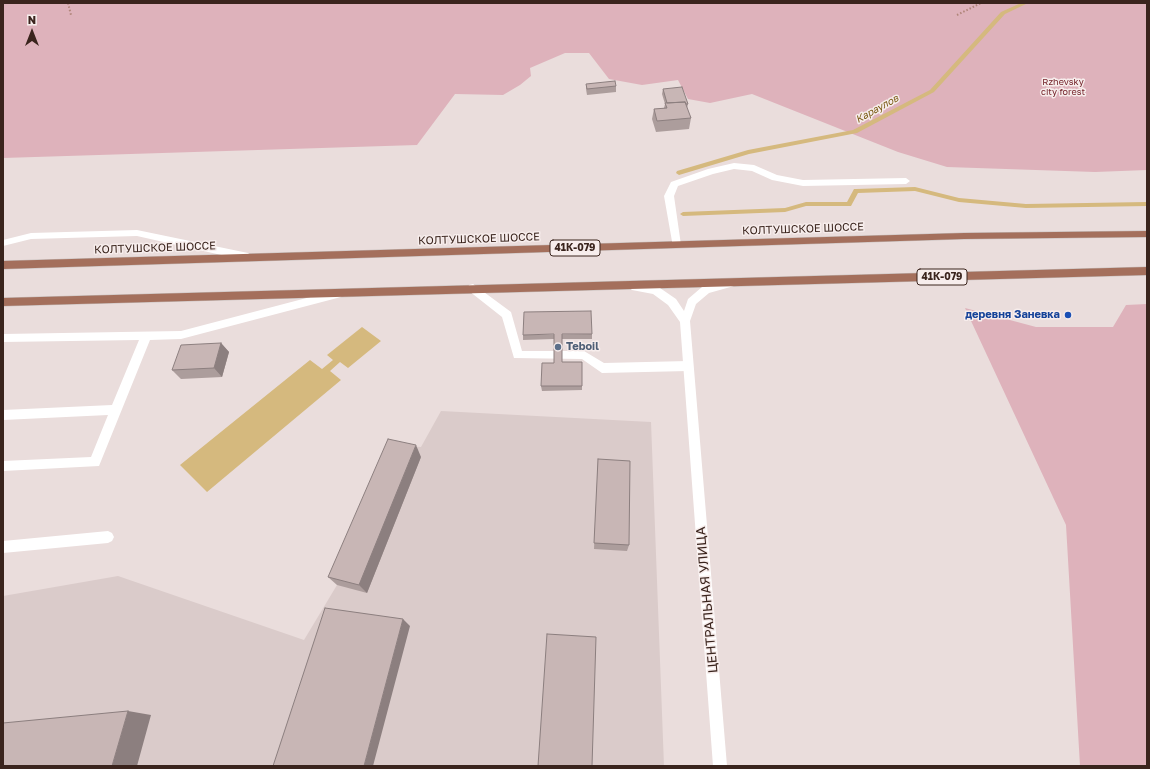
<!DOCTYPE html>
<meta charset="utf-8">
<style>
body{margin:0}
#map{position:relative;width:1150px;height:769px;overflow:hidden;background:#eadddc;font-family:"Golos Text",sans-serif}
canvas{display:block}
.frame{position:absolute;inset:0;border:4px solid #3a241d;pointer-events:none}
.north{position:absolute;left:12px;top:12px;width:40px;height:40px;-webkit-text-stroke:3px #f7edec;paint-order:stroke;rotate:0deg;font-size:11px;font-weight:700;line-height:16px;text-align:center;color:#3a241d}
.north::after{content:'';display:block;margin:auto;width:14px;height:18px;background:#3a241d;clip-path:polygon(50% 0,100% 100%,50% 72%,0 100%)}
</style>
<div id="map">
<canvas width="1150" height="769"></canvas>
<div class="frame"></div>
<div class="north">N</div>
</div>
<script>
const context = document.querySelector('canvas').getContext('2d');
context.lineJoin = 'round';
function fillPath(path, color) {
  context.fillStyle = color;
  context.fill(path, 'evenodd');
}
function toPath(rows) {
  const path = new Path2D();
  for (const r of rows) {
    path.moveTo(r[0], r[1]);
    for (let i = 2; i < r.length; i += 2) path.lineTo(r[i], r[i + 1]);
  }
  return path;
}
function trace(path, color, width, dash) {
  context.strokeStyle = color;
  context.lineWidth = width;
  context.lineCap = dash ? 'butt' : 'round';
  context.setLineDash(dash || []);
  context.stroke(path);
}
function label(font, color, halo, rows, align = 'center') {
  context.font = font + ' "Golos Text",sans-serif';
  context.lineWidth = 3;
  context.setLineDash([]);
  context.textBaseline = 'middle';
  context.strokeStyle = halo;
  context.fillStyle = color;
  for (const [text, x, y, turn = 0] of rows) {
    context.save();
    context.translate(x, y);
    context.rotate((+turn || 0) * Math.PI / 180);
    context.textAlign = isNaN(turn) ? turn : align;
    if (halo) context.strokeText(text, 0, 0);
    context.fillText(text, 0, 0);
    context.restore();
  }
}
fillPath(toPath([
 [441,411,651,422,664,766,3,766,3,596,118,576,304,640,337,585,395,445,421,447]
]), '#dacbca');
fillPath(toPath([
 [3,3,1147,3,1147,170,1095,172,947,167,898,152,752,94,710,103,688,99,678,80,642,85,609,79,589,53,565,53,530,68,531,76,520,85,503,95,455,94,417,145,3,158],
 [1147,304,1147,766,1080,766,1066,525,965,308,1036,327,1113,327,1126,305]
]), '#deb2bb');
fillPath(toPath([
 [362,327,381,341,348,368,340,362,330,371,341,380,207,492,180,465,310,360,322,369,333,360,327,355]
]), '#d5b97e');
fillPath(toPath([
 [1021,3,1028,3,1005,14,934,92,857,133,749,154,679,175,676,173,677,171,748,150,853,130,930,90,1001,12,1021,3],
 [915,187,959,198,1026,204,1147,202,1147,206,1026,208,959,202,915,191,858,193,851,206,806,206,785,212,683,216,680,214,683,212,785,208,806,202,847,202,854,189,856,189,915,187]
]), '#d5b97e');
const primary = toPath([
 [1147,231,1147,237,964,239,3,269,3,261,964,233,1147,231],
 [1147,267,1147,275,3,306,3,298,1147,267]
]);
trace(primary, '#c4bdbb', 1);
trace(toPath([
 [68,3,71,15],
 [957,15,981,3]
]), '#b08579', 2, [1.5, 2]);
fillPath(toPath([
 [734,163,754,165,777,175,803,180,906,178,910,181,906,184,803,186,772,180,752,171,734,169,713,174,678,186,674,196,681,245,679,247,673,247,664,196,671,182,708,169,734,163],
 [137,230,248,253,253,257,248,261,137,236,31,239,3,246,3,240,31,233,137,230],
 [473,284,511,312,522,351,554,351,558,352,562,351,584,351,604,363,688,361,692,363,693,366,692,369,688,371,602,373,582,359,514,358,502,317,469,291,468,288,469,285,473,284],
 [337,290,341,291,342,294,341,297,181,339,150,340,99,466,3,471,3,461,91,457,108,415,3,420,3,410,112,405,139,340,3,342,3,334,181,331,337,290],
 [108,531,112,533,114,537,112,541,108,543,3,553,3,541,108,531]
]), '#fff');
fillPath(toPath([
 [730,279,735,283,734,286,709,293,696,304,690,321,727,766,713,766,680,322,668,305,653,294,632,290,627,286,632,282,660,288,676,299,684,311,688,299,702,287,730,279]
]), '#fff');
fillPath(primary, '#a46f5c');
fillPath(toPath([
 [586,84,616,86,616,92,587,95,586,89],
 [663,89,688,104,687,108,691,118,689,129,656,132,652,119,654,109,664,108,665,104,662,94],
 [592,334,592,339,562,339,562,362,582,362,582,390,542,391,541,386,554,363,554,339,523,340,523,335],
 [221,343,229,352,222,377,181,379,172,370],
 [421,457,367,593,337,585,328,577],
 [598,459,629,545,627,551,594,549]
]), '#ac9d9c');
fillPath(toPath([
 [221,343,229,352,222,377,214,368],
 [416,445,421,457,367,593,359,585],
 [403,619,410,626,373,766,364,766],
 [128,711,151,715,137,766,112,766]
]), '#8c7f7f');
const building = toPath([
 [615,81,616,86,587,89,586,84,615,81],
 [682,87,688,104,686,104,685,102,667,103,663,89,682,87],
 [685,102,691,118,657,121,654,109,667,108,665,103,685,102],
 [591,311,592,334,562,334,562,362,582,362,582,386,541,386,542,363,554,363,554,334,523,335,524,312,591,311],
 [221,343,214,368,172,370,181,345,221,343],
 [388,439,416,445,359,585,328,577,388,439],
 [598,459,630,461,629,545,594,543,598,459],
 [325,608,403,619,364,766,273,766,325,608],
 [547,634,596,637,592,766,538,766,547,634],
 [128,711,112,766,3,766,3,723,128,711]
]);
fillPath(building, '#c8b6b5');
trace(building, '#8c7f7f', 1);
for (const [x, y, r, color] of [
 [1068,315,4,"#1a4fb4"],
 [558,347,4,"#5c6f8a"]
]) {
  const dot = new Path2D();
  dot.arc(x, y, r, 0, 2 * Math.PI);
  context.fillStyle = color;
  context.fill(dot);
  trace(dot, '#f7edec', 1.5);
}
label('9px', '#74242b', '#f7edec', [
 ["Rzhevsky",1063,82],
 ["city forest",1063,92]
]);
label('italic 10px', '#7a5a13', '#f7edec', [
 ["Караулов",877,109,-29]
]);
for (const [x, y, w] of [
 [575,248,50],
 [942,277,50]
]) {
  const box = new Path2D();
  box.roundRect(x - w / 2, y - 8, w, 16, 3);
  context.fillStyle = '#f7edec';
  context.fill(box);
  trace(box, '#3a241d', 1);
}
label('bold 10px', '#3a241d', null, [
 ["41К-079",575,248],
 ["41К-079",942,277]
]);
label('11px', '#3a241d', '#f7edec', [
 ["КОЛТУШСКОЕ ШОССЕ",803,229,-2],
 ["КОЛТУШСКОЕ ШОССЕ",479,239,-2],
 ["КОЛТУШСКОЕ ШОССЕ",155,248,-2]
]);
label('bold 11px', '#164399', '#f7edec', [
 ["деревня Заневка",1060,315]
], 'right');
label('bold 11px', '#4e5e75', '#f7edec', [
 ["Teboil",566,347]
], 'left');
label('13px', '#3a241d', '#f7edec', [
 ["ЦЕНТРАЛЬНАЯ УЛИЦА",707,600,-95]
]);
</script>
